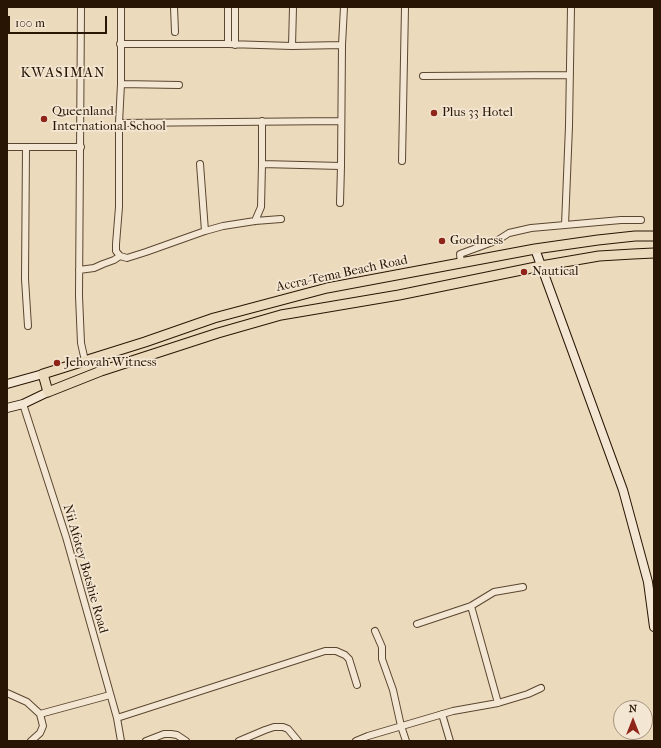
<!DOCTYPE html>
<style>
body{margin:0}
#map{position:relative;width:661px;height:748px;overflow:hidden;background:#ecdabc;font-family:"IM FELL French Canon",serif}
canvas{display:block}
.frame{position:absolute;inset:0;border:8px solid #291503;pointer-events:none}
.north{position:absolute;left:613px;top:700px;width:40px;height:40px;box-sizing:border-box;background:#f3e7d3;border:1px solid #a29380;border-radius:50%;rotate:0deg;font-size:11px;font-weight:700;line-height:16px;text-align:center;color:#291503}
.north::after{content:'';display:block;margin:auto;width:14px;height:18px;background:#8f2418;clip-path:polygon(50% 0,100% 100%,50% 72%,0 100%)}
.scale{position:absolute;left:8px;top:16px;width:99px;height:18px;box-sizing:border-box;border:2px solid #291503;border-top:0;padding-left:5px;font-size:12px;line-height:14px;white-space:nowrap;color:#291503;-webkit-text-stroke:3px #f3e7d3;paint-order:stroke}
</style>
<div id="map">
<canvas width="661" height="748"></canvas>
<div class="frame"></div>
<div class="north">N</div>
<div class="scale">100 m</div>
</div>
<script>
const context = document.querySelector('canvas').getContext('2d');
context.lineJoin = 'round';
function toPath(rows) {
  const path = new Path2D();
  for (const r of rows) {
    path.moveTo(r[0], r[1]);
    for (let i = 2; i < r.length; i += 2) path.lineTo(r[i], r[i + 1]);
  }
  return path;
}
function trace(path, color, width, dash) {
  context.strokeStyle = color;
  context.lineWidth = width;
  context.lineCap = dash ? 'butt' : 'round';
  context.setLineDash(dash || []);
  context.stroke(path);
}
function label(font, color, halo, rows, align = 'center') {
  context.font = font + ' "IM FELL French Canon",serif';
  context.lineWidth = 3.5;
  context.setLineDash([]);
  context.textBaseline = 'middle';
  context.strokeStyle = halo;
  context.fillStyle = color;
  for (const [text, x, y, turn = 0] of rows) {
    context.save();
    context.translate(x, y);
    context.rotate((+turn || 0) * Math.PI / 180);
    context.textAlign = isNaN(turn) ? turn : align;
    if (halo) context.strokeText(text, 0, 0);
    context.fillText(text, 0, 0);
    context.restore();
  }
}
const street = toPath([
 [81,7,79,296,81,343,85,361],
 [121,7,121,84,119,123,119,207,116,244,116,251,120,256,127,258,146,252,205,231,223,226,255,221,281,219],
 [174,7,175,32],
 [120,44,228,44,292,46,342,45,344,7],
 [228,44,228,7],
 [235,45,235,7],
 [292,46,293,7],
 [423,76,570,75],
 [121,84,179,85],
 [119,123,341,121],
 [7,147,81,147],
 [26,147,25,279,28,326],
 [402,161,405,7],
 [200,164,205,231],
 [262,164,341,166],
 [340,203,341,166,342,45],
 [255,221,261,207,262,164,262,121],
 [565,225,569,126,571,7],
 [461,263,460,254,498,240,509,233,531,228,565,225,621,220,641,220],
 [79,270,94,268,103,264,114,260,120,256],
 [23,404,66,537,117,718,121,741],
 [471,606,498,703],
 [417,624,471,606,494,592,523,587],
 [375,631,382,647,382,659,393,690,401,726,406,741],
 [7,693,27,702,40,714,43,726,40,733,31,741],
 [40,714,110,695],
 [442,714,450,741],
 [117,718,325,651,336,651,345,655,349,659,357,685],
 [146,741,164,734,171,734,177,735,186,741],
 [239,741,265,730,274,727,283,727,288,729,298,741],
 [356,741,368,736,453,711,498,703,528,694,541,688]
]);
const secondary = toPath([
 [535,249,623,490,648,582,654,627],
 [7,384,43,374],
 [7,408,23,404,48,392]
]);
const primary = toPath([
 [654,236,635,236,598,240,535,249,327,288,214,318,145,342,43,374,48,392,101,371,218,333,281,315,399,295,541,266,599,256,633,254,654,253]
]);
trace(street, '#5a4631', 8);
trace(secondary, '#291503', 10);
trace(primary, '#291503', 11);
trace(street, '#f3e7d3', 6);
trace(secondary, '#f3e7d3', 8);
trace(primary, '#ecdabc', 9);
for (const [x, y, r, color] of [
 [434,113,4,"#8f2418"],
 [44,119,4,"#8f2418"],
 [442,241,4,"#8f2418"],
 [524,272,4,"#8f2418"],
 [57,363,4,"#8f2418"]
]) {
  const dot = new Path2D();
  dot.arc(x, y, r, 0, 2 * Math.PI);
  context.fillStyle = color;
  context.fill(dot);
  trace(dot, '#f3e7d3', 1.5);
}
label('13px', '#291503', '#f3e7d3', [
 ["Queenland",52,112],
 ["International School",52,127],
 ["Plus 33 Hotel",442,113],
 ["Goodness",450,241],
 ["Nautical",532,272],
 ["Jehovah Witness",65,363]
], 'left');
label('13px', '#291503', '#f3e7d3', [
 ["Accra-Tema Beach Road",342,274,-12],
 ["Nii Afotey Botshie Road",85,569,74]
]);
context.letterSpacing = '1px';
label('14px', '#291503', '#f3e7d3', [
 ["KWASIMAN",63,74]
]);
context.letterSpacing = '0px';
</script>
